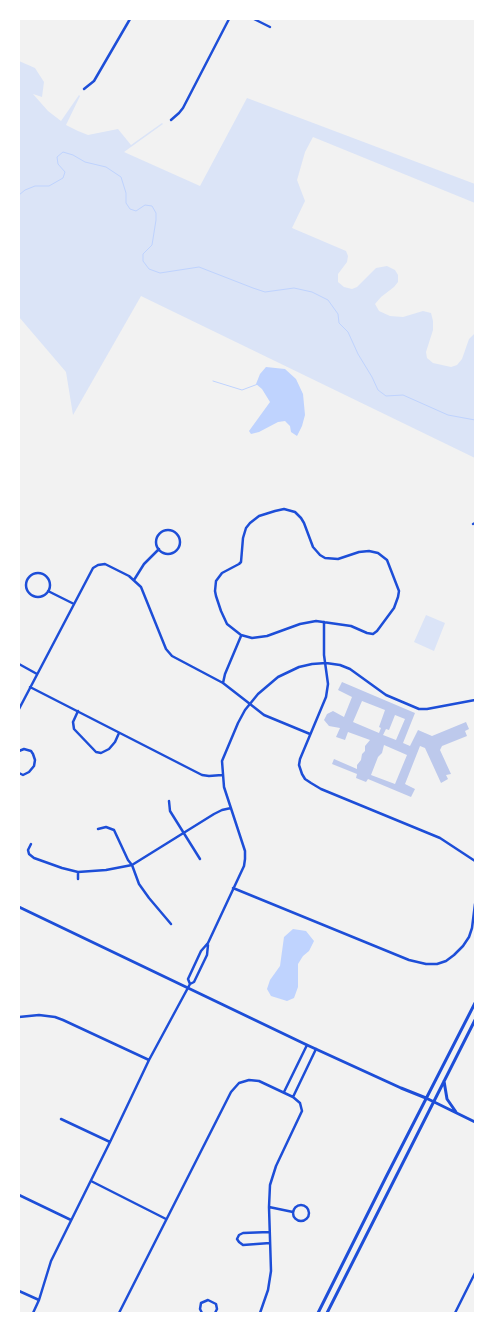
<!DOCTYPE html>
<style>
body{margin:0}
#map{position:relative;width:494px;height:1332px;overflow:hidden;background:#f2f2f2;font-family:Rubik,sans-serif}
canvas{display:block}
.frame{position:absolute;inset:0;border:20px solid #fff;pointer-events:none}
</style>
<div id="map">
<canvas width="494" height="1332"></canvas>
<div class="frame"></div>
</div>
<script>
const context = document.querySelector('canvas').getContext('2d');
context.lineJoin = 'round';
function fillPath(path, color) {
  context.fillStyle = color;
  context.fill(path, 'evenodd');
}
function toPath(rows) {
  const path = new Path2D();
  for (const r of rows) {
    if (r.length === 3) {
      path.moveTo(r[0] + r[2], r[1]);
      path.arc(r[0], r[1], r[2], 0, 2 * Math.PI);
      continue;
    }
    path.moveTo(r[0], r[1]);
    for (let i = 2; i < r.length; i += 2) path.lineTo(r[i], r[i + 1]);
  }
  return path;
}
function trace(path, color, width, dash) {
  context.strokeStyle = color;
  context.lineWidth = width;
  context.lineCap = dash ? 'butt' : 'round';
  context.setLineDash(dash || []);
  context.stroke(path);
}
fillPath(toPath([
 [19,61,35,68,44,82,42,97,33,94,48,111,61,121,79,95,80,96,66,125,78,131,88,135,118,129,131,145,162,123,163,124,124,152,200,186,247,98,475,184,475,203,313,137,305,152,297,180,305,201,292,228,346,251,348,256,347,262,338,274,338,282,344,287,352,289,357,287,376,268,387,266,395,270,398,275,398,282,394,287,381,297,375,304,379,311,390,316,403,317,423,311,431,313,433,321,433,330,426,352,427,358,433,363,451,367,457,365,462,359,469,339,475,333,475,458,141,296,73,415,66,372,19,317],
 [426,615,445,623,434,651,414,642]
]), '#dbe4f7');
fillPath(toPath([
 [266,367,285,369,296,379,303,394,305,415,302,426,297,436,291,432,290,426,285,421,278,422,259,432,251,434,249,431,270,402,262,389,256,384,260,374],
 [293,929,306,931,314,941,309,951,303,956,298,964,298,987,294,998,287,1001,271,996,267,989,270,980,280,966,284,937]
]), '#bfd3fe');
trace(toPath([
 [19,195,25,190,35,186,49,186,63,178,65,172,58,164,57,157,63,152,73,155,85,162,106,167,121,177,126,193,126,203,130,209,136,211,145,205,152,206,156,213,156,220,152,245,143,254,143,261,149,269,160,273,199,267,253,288,265,292,294,288,312,292,328,300,338,314,339,323,348,332,358,354,372,377,378,390,386,396,403,395,448,415,475,420],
 [213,381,242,390,258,384]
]), '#bfd3fe', 1);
fillPath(toPath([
 [342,682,415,713,403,743,410,746,418,730,432,736,466,722,469,729,465,731,467,736,442,746,440,750,451,774,446,775,448,779,441,783,425,748,420,746,405,784,415,789,411,797,368,779,366,782,356,778,357,774,332,764,334,759,357,769,357,765,361,760,362,754,365,751,365,746,370,740,348,732,345,740,336,737,340,728,329,726,324,720,327,714,333,711,344,717,352,697,338,690],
 [362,701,385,710,379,727,381,728,379,733,353,722],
 [395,715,405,719,396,740,383,735,386,729,389,730],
 [384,745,407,755,395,784,371,775,378,757,382,753]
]), '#bdc9ec');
trace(toPath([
 [254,19,270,27],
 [84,89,94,81,130,19],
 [171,120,179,113,183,108,229,19],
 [284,509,295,512,301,518,304,523,313,547,320,555,325,558,338,559,359,552,369,551,378,553,387,560,399,591,398,597,394,608,377,631,373,634,367,633,351,626,316,621,300,624,267,636,252,638,241,635,227,624,221,611,216,596,215,591,216,581,222,573,239,564,241,562,243,538,246,528,250,523,259,516,275,511,284,509],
 [473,524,475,523],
 [168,542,12],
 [38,585,12],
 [134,580,144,564,159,549],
 [48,591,74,604],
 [324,622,324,655,328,684,326,697,300,759,299,765,302,774,305,779,311,783,321,789,440,838,475,861],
 [19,664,37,674],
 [223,683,225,674,241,636],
 [30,687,202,775,209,776,222,775],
 [19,709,93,568,98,565,105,564,129,576,141,587,166,649,172,656,223,683,250,704,264,715,310,734],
 [78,711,73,722,74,729,96,752,101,753,109,749,115,742,119,733],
 [19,751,24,749,31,751,33,754,35,760,34,766,29,772,23,775,19,773],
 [169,801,170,811,200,859],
 [98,829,106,827,114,830,128,860,132,865,139,884,149,898,171,924],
 [31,844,28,850,29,854,34,858,62,868,78,872,106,870,132,865,214,814,222,810,231,808],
 [78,879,78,872],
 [233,888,409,960,426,964,437,964,446,961,454,955,463,946,469,937,472,928,475,904],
 [190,984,188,979,201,951,208,943,244,866,245,859,245,851,224,787,222,761,238,723,245,710,258,694,278,677,299,667,312,664,326,663,340,665,350,669,386,695,419,709,427,709,475,700],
 [19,1017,39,1015,55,1017,63,1020,149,1060],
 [284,1092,307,1045],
 [293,1097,316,1049],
 [61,1119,110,1142],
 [91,1181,166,1219],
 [19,1195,71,1220],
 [301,1213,8],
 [269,1207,293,1212],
 [269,1232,243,1233,239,1235,237,1239,239,1242,243,1245,270,1243],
 [19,1291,39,1300],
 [33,1313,39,1300,51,1261,110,1142,149,1060,190,984,194,982,207,955,208,945],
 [119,1313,231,1092,239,1083,249,1080,259,1081,293,1097,300,1103,302,1111,276,1166,270,1185,269,1207,271,1271,268,1290,260,1313],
 [202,1313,200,1309,201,1303,208,1300,216,1304,217,1309,215,1313],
 [455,1313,475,1273]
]), '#1d4ed8', 2.5);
trace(toPath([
 [19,907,307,1045,401,1088,426,1098,475,1122],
 [444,1081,447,1099,456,1112],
 [318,1313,386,1177,475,1003],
 [327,1313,475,1020]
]), '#1d4ed8', 3);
</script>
